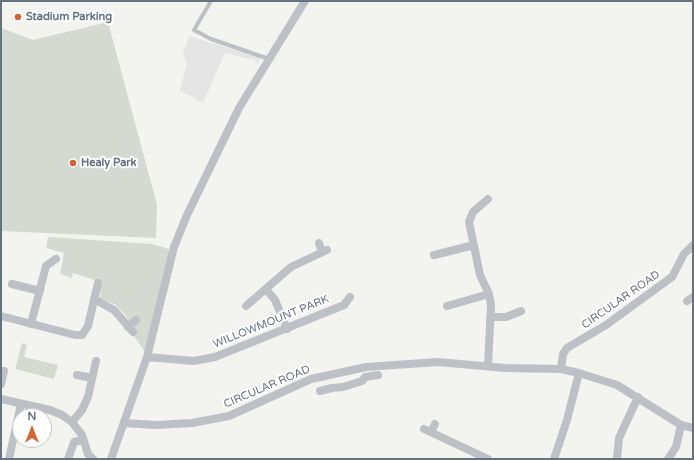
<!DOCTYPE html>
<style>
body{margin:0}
#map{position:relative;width:694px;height:460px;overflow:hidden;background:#f3f4f0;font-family:"Varela Round",sans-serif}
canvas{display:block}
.frame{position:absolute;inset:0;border:2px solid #66727e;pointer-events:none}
.north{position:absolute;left:12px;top:408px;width:40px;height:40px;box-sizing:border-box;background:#fff;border:1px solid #c2c7cb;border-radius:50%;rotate:0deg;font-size:11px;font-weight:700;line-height:16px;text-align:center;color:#66727e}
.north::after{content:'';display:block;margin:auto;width:14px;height:18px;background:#cf6536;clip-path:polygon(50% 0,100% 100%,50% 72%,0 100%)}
</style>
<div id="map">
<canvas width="694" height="460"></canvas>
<div class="frame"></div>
<div class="north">N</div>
</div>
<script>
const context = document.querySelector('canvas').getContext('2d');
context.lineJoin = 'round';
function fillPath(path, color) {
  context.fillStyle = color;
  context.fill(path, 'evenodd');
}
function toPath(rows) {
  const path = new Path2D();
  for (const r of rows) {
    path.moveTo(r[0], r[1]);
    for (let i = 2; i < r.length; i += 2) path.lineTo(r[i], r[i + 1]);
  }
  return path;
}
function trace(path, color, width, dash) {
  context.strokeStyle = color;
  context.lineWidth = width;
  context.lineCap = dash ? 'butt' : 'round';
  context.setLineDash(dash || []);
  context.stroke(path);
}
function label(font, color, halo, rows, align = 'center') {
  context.font = font + ' "Varela Round",sans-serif';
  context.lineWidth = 4;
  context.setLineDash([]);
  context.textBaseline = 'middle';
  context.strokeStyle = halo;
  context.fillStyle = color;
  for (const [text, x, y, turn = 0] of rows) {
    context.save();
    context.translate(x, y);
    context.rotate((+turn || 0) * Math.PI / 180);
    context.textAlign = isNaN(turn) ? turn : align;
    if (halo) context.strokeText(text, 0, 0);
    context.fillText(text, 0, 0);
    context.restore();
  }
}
fillPath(toPath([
 [189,36,261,58,258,64,254,60,225,53,203,103,180,90,187,64,183,54]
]), '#e4e5e4');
fillPath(toPath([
 [108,22,157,205,156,238,1,231,1,28,33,40],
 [48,237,152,244,172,250,145,352,134,336,136,333,133,327,140,321,137,317,131,321,128,321,127,317,116,305,100,298,101,282,73,273,72,278,60,274,64,253,46,248],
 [22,343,27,345,24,357,58,365,54,379,15,369]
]), '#d4dad2');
trace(toPath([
 [211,1,194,30,211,39,269,59]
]), '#bdc0c4', 4);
trace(toPath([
 [319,243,322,252],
 [434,255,474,245],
 [12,284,40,291],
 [266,289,275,300,287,329],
 [94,299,114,310,133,332],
 [687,301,693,297],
 [246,306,291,267,327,250],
 [447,306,489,294],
 [1,316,75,335,82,335,88,326,98,283],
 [490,317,506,317,521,311],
 [31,324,46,266,56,259],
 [128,327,136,320],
 [147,357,194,361,215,357,344,305,350,297],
 [488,366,491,305,489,294,480,275,469,222,473,212,488,199],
 [561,369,563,354,567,348,606,325,672,277,684,254,693,245],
 [77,375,92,378],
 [1,384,4,371],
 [320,391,332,388,343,387,362,381,365,377,378,375],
 [1,399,50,410,62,415,72,422,82,435,88,454,93,459],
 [72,422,82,410,88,397,96,361],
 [124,423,156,425,192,423,229,416,311,379,366,367,438,362,505,368,561,369,579,373,617,385,681,425,693,428],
 [424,429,488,459],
 [431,432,435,424],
 [9,459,21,404],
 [68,459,74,442,83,440],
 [111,459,147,357,174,247,187,215,239,108,305,1],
 [554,459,567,420,579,373],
 [617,459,619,438,638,397],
 [668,459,676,447,681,425]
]), '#bdc0c4', 8);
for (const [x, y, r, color] of [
 [18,17,4,"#cf6536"],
 [73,163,4,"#cf6536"]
]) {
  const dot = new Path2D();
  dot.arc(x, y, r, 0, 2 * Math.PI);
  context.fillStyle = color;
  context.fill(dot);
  trace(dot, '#fff', 1.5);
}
label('bold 11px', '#66727e', '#fff', [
 ["Stadium Parking",26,17],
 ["Healy Park",81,163]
], 'left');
label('11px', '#66727e', '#fff', [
 ["CIRCULAR ROAD",621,300,-35],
 ["WILLOWMOUNT PARK",271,322,-22],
 ["CIRCULAR ROAD",267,387,-23]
]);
</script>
